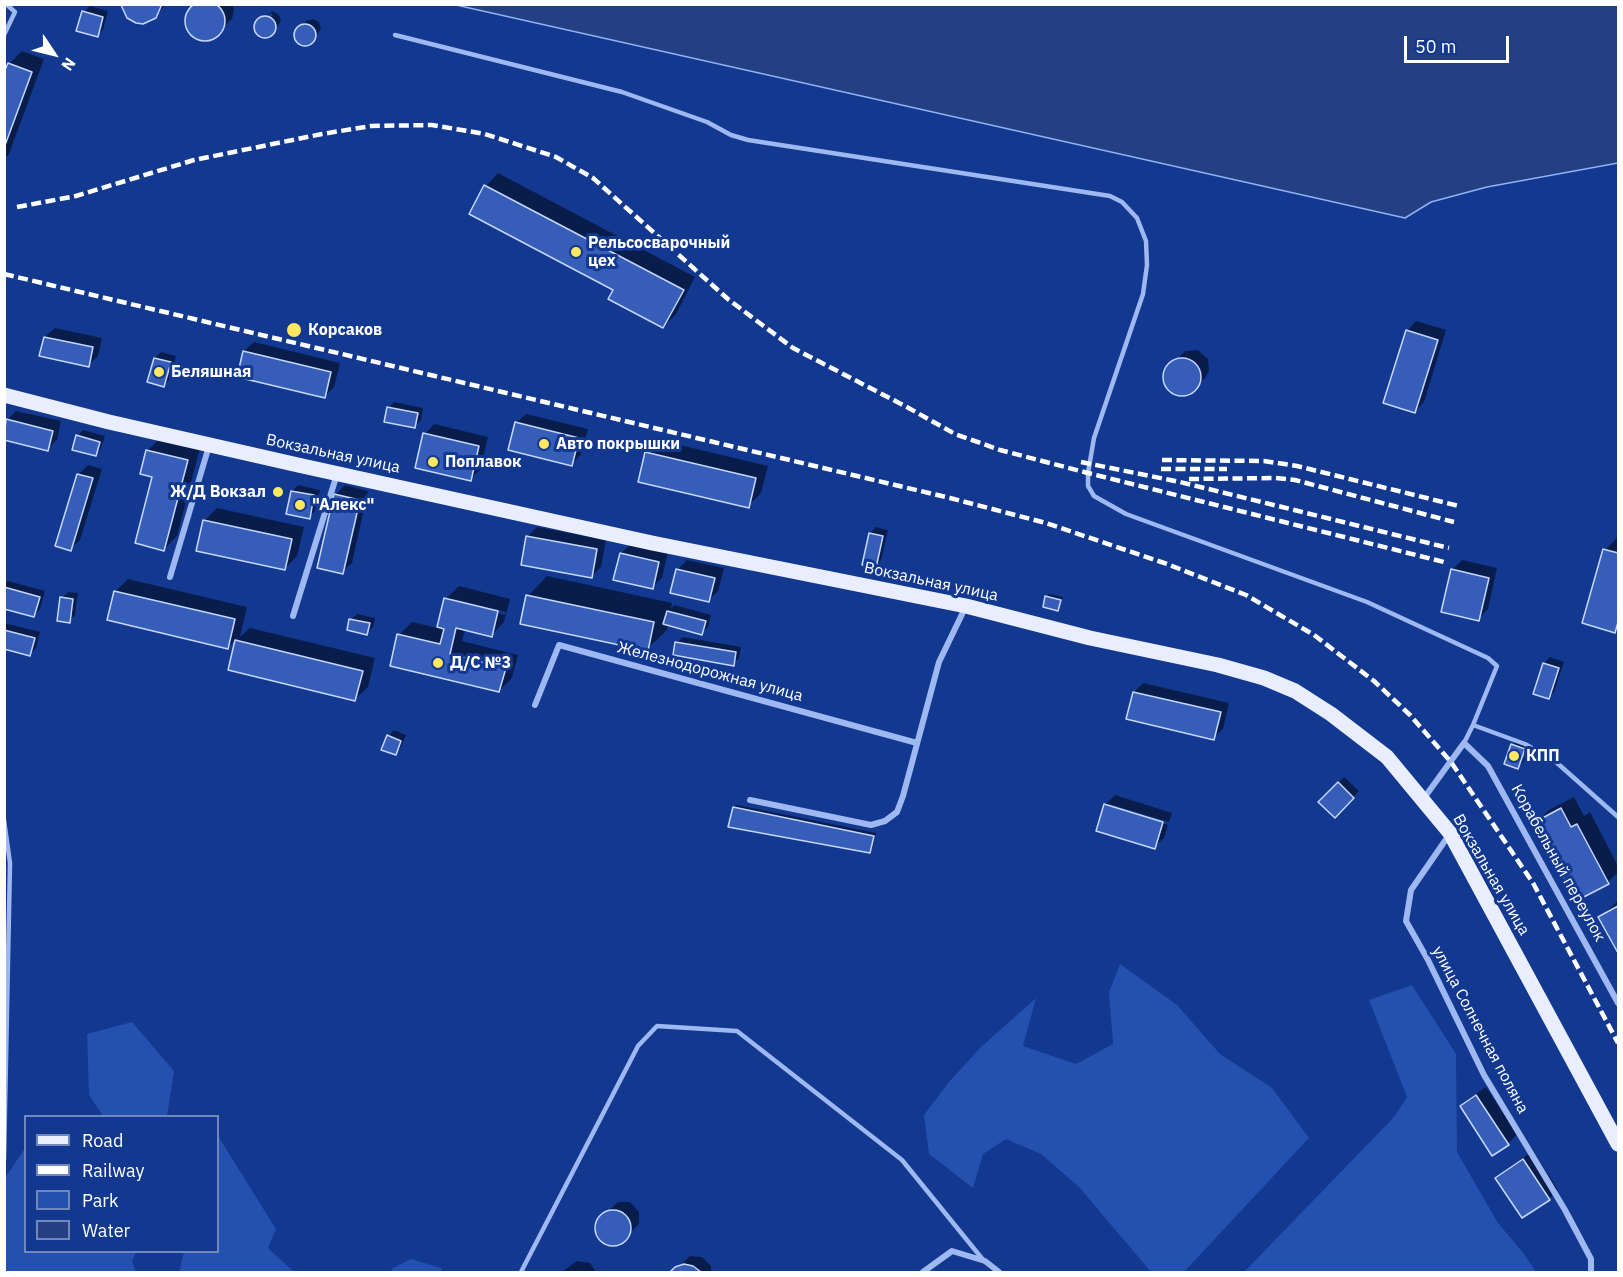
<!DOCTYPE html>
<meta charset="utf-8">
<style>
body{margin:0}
#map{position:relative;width:1623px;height:1277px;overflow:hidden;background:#123890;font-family:"IBM Plex Sans",sans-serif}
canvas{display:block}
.frame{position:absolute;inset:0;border:6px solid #fff;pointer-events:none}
.legend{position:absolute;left:24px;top:1115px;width:195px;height:138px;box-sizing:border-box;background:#123890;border:2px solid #7188bc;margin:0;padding:8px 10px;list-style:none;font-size:18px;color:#fff}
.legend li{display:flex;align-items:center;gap:12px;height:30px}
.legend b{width:30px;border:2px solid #7188bc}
.north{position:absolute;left:24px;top:24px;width:60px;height:60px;-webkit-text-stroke:4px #123890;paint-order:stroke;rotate:125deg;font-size:16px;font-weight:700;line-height:24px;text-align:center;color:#fff}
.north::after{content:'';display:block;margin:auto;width:21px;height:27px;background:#fff;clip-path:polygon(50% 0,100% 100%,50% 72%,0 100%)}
.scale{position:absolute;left:1404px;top:36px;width:105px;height:27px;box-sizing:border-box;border:3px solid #fff;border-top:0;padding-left:8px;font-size:18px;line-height:21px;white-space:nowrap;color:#fff;-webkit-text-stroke:4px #123890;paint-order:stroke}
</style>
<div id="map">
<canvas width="1623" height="1277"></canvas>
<div class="frame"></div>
<ul class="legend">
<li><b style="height:8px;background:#e9eeff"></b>Road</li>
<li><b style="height:8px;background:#fff"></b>Railway</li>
<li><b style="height:16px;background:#2450af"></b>Park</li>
<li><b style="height:16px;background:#244083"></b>Water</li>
</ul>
<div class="north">N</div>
<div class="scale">50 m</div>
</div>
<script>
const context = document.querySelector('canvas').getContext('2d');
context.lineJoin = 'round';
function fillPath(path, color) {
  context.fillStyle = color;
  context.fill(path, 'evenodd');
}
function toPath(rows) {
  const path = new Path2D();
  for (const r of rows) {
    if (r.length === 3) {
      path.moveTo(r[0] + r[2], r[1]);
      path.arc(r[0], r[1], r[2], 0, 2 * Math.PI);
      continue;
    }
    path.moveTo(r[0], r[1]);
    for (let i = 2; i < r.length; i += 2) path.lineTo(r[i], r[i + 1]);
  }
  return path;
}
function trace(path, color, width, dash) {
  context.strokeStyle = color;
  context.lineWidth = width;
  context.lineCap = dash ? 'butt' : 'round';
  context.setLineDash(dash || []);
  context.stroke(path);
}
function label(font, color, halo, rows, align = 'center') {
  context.font = font + ' "IBM Plex Sans",sans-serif';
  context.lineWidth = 6;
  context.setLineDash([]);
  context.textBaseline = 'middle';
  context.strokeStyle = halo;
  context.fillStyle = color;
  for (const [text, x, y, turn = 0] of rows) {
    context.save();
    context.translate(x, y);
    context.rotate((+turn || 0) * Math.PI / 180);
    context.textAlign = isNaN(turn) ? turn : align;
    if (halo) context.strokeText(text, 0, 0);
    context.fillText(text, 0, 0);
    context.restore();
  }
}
fillPath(toPath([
 [1120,964,1177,1005,1220,1054,1272,1088,1309,1138,1184,1272,1151,1272,1079,1187,1041,1154,1006,1139,983,1154,973,1188,929,1154,924,1115,949,1082,980,1048,1036,998,1023,1046,1076,1064,1113,1044,1109,992],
 [1412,985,1456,1054,1457,1152,1498,1223,1524,1254,1536,1272,1244,1272,1394,1117,1407,1097,1369,1000],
 [132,1022,174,1071,167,1116,103,1116,89,1095,87,1034],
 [218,1136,276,1229,268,1248,294,1272,179,1272,184,1252,218,1252],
 [25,1148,26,1252,136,1252,132,1261,136,1272,5,1272,5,1178],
 [411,1259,441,1268,442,1272,391,1272,393,1268]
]), '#2450af');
const water = toPath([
 [456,5,1618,5,1618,163,1487,187,1431,202,1405,218,456,5]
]);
fillPath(water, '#244083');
trace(water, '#90b1f5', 1.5);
fillPath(toPath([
 [124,4,166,4,154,18,124,10],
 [195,4,233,4,234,10,232,19,211,38,198,38,192,34,187,26,189,12],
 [90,6,108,11,103,30,97,36,84,12],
 [273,11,279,15,281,21,272,34,265,37,258,33,256,26,260,20,273,16,272,13,264,16],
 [313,19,319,22,321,29,311,42,305,44,298,41,296,34,306,21],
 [22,51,44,59,9,154,4,159,4,76,9,64],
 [498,173,695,277,676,314,663,327,615,289,486,186],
 [1416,321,1446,330,1424,402,1415,411,1407,331],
 [55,328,102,338,98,356,88,365,45,337],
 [254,342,340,363,334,387,324,397,244,351],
 [1198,350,1208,359,1209,371,1205,378,1190,392,1178,394,1170,389,1167,384,1166,371,1185,351],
 [161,352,176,356,170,379,164,385,155,358],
 [394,402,423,408,421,420,415,426,388,408],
 [16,411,61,421,57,440,47,449,4,439,7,420],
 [526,414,588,429,581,454,572,464,516,423],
 [434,424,488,437,480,470,470,479,425,434],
 [83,430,105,436,101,448,95,454,77,436],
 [160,438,200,448,177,536,164,549,153,476,147,451],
 [659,440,768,466,761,493,748,506,646,453],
 [88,465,102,469,80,540,70,549,79,474],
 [298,485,320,490,315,511,309,517,292,491],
 [345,485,368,491,352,563,342,572,335,495],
 [217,508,304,527,297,556,285,569,204,521],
 [537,527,606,540,601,567,591,577,527,537],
 [876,527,888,530,881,560,875,566,870,533],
 [1618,537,1618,627,1615,631,1605,550],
 [631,544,668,552,662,578,652,587,621,553],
 [687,560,724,568,718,591,709,600,677,570],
 [1462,560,1497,568,1488,609,1478,619,1452,570],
 [547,576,672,603,671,609,674,605,711,615,708,627,702,633,668,624,667,630,647,649,528,596],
 [128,579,247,607,240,637,250,628,375,658,368,687,355,699,230,669,238,637,228,647,115,592],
 [8,581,45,591,40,609,34,615,4,607,4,585],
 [459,586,510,599,504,622,492,635,465,629,462,641,518,655,512,678,499,691,399,635,412,622,438,628,446,599],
 [453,599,506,612,505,615,453,602],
 [68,592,78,593,75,615,69,621,62,598],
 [1049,594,1063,597,1058,609,1047,596],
 [357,614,375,618,373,627,367,633,351,620],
 [4,623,40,632,36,648,30,654,4,648],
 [683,637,741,647,739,658,733,664,677,643],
 [1550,657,1564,662,1554,692,1548,698,1544,663],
 [1143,683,1229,703,1223,729,1213,738,1134,692],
 [394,730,406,735,401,747,395,753,388,736],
 [1518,739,1526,742,1519,762,1522,762,1530,743,1524,761,1517,767,1512,745],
 [1344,777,1359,791,1335,816,1320,801],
 [1115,795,1172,813,1169,822,1109,804,1109,807,1168,825,1164,838,1154,847,1105,805],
 [1574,797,1584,816,1590,812,1618,866,1618,872,1608,882,1536,823,1549,810],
 [737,805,876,833,872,849,869,852,734,807],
 [1618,901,1618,950,1600,917],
 [1486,1087,1517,1134,1508,1144,1461,1106,1471,1097],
 [1533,1151,1558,1190,1549,1199,1497,1178,1507,1169],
 [618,1202,630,1202,639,1212,639,1224,619,1244,607,1243,600,1238,597,1233,598,1221],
 [690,1256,702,1257,711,1266,711,1272,673,1272],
 [577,1261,590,1263,596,1272,562,1272]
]), '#0007');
const building = toPath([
 [205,21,20],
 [162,4,156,18,143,24,136,23,127,18,121,5,162,4],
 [82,11,103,17,98,37,76,31,82,11],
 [265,27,11],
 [305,35,11],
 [8,63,32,72,4,148,4,72,8,63],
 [484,185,684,290,663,328,608,299,613,290,469,214,484,185],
 [1406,330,1438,340,1415,413,1383,403,1406,330],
 [44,337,93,347,89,367,39,356,44,337],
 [243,351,331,372,325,398,237,377,243,351],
 [154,358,171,362,164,387,147,382,154,358],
 [1182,377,19],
 [387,407,418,413,415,428,384,422,387,407],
 [6,419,53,431,48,451,4,440,6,419],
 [515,422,579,438,572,466,508,450,515,422],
 [423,433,479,446,471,481,415,468,423,433],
 [76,435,100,442,96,456,72,450,76,435],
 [146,450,188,460,164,551,135,543,152,477,140,474,146,450],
 [645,452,756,478,749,508,638,482,645,452],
 [77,474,93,478,71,551,55,546,77,474],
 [291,491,314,495,310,519,286,514,291,491],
 [334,494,360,500,343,574,317,568,334,494],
 [203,520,292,539,285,570,196,551,203,520],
 [869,533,883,536,876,568,862,565,869,533],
 [526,536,597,549,592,578,521,565,526,536],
 [1603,549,1618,553,1618,622,1615,633,1582,623,1603,549],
 [620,553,659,562,653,589,613,580,620,553],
 [676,569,715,578,709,602,670,593,676,569],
 [1451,569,1489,578,1479,621,1441,612,1451,569],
 [4,587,40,597,34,617,4,609,4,587],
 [114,591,235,619,228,649,107,620,114,591],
 [526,595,654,622,648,651,520,624,526,595],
 [1045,596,1061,600,1058,611,1043,607,1045,596],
 [60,597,73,599,70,623,57,621,60,597],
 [444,598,498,611,492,637,456,628,450,654,506,668,499,692,390,666,397,634,440,644,444,629,437,627,444,598],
 [667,611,706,621,702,635,663,624,667,611],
 [349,619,370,623,367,635,347,630,349,619],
 [4,630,35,638,30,656,4,649,4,630],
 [235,640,363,671,355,701,228,670,235,640],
 [675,642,736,652,734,666,673,655,675,642],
 [1543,663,1559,668,1549,699,1533,694,1543,663],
 [1133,692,1221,712,1214,740,1126,719,1133,692],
 [387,735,401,741,396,755,381,750,387,735],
 [1511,744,1525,749,1518,769,1504,764,1511,744],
 [1338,782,1354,798,1335,818,1318,802,1338,782],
 [1104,804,1163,822,1155,849,1096,831,1104,804],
 [733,807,874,836,870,853,728,827,733,807],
 [1561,808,1571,827,1577,824,1609,884,1576,901,1535,822,1561,808],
 [1618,906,1618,953,1598,917,1618,906],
 [1476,1095,1509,1145,1492,1156,1460,1106,1476,1095],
 [1523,1159,1550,1200,1522,1218,1495,1178,1523,1159],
 [613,1228,18],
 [684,1264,693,1266,701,1272,670,1272,675,1267,684,1264]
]);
fillPath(building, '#365eb8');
trace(building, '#c5d7fd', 1.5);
trace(toPath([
 [4,35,15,12,6,4],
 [395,35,622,92,707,122,731,135,748,140,1110,196,1122,202,1137,218,1146,241,1147,265,1143,294,1094,438,1088,473,1088,486,1094,496,1126,514,1367,602,1488,658,1497,666,1473,725],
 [1464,743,1473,725,1525,744,1556,762,1618,817],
 [4,820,10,863,4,1159],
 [521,1272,638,1046,657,1026,737,1031,902,1160,984,1261]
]), '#9eb8f2', 4.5);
trace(toPath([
 [170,577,209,446],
 [293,616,337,474],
 [535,705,559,645,917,743],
 [1424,798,1464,743,1488,766,1618,1003],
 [750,800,871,825,885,821,897,812,903,796,939,662,966,606],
 [1449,835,1411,890,1406,921,1428,960,1484,1075,1565,1210,1591,1259,1591,1272],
 [923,1272,952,1251,985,1261,999,1272]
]), '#9eb8f2', 6);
trace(toPath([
 [4,395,109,422,298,465,652,543,966,606,1090,638,1218,665,1264,678,1295,691,1331,714,1387,757,1450,833,1618,1144]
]), '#e9eeff', 15);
trace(toPath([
 [17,207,76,196,194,160,322,134,371,126,432,125,485,134,556,157,593,178,729,300,793,348,905,406,955,434,1000,450,1088,473,1448,563],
 [4,274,950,498,1046,523,1167,564,1246,595,1314,635,1374,681,1410,715,1451,762,1533,883,1618,1043],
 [1162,460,1264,461,1297,466,1459,506],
 [1081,462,1180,482,1449,548],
 [1161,469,1227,469],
 [1189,479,1275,478,1295,480,1454,522]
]), '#fff', 4.5, [10, 4.5]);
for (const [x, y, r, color] of [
 [576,252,6,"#ffe75f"],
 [294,330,8,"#ffe75f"],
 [159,372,6,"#ffe75f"],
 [544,444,6,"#ffe75f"],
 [433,462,6,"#ffe75f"],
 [278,492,6,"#ffe75f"],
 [300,505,6,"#ffe75f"],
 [438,663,6,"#ffe75f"],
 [1514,756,6,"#ffe75f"]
]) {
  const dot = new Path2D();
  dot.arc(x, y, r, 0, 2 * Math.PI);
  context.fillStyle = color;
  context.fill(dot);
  trace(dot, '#123890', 2);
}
label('bold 16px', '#fff', '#123890', [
 ["Рельсосварочный",588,243],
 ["цех",588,261],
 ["Корсаков",308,330],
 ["Беляшная",171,372],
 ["Авто покрышки",556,444],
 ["Поплавок",445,462],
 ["Ж/Д Вокзал",266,492,"right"],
 ["\"Алекс\"",312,505],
 ["Д/С №3",450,663],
 ["КПП",1526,756]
], 'left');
label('16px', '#fff', '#123890', [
 ["Вокзальная улица",333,454,12],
 ["Вокзальная улица",931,582,12],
 ["Железнодорожная улица",710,672,15],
 ["Корабельный переулок",1558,863,61],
 ["Вокзальная улица",1491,875,60],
 ["улица Солнечная поляна",1480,1030,62]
]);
</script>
